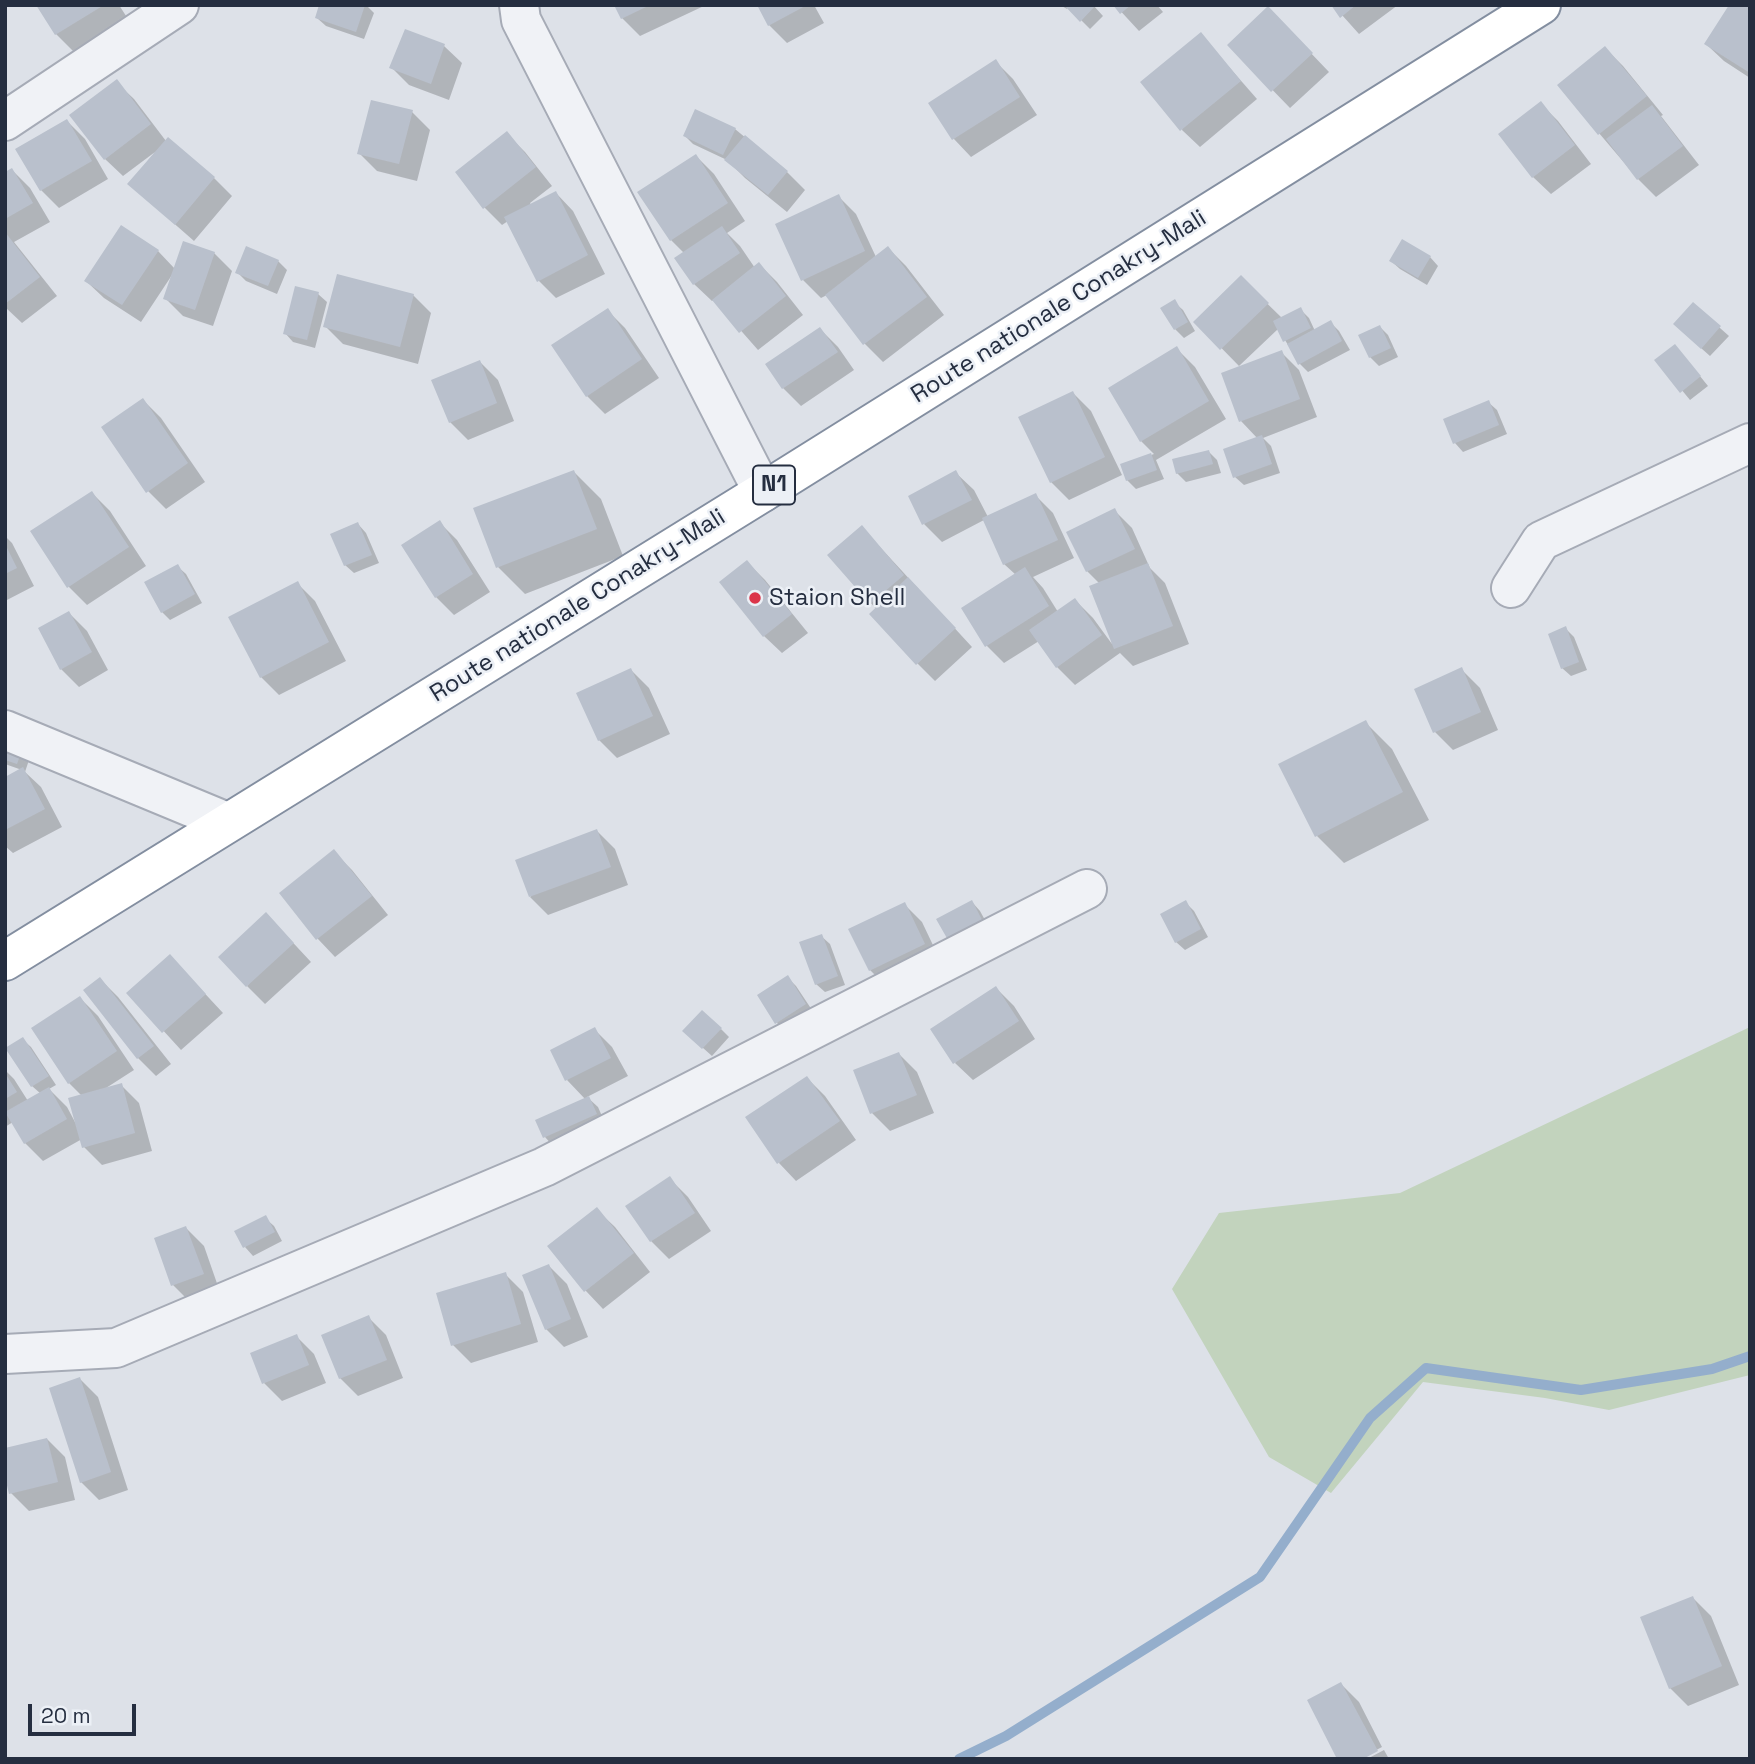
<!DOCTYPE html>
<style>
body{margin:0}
#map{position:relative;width:1755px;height:1764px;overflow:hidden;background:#dde1e8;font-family:"Space Grotesk",sans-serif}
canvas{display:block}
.frame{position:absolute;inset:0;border:7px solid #252e40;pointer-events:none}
.scale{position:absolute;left:28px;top:1704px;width:108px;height:32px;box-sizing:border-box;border:4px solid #252e40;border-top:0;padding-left:9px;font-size:21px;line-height:24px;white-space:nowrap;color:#252e40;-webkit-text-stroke:5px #ecf0f6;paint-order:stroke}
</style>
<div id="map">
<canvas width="1755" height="1764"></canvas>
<div class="frame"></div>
<div class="scale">20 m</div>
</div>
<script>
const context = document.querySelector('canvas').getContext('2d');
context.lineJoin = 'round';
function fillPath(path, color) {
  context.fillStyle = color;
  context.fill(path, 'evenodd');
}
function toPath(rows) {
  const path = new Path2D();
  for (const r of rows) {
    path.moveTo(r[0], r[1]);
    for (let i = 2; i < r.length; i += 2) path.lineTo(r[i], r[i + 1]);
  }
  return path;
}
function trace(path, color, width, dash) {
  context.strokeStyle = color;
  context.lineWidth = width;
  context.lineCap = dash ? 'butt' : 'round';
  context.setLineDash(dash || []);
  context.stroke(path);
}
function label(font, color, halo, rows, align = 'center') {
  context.font = font + ' "Space Grotesk",sans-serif';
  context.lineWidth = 5;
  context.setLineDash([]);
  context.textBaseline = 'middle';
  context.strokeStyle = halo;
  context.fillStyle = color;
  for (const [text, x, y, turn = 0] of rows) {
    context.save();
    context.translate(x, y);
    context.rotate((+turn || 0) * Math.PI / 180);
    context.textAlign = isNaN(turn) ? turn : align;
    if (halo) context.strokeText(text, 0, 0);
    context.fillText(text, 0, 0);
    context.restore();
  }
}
fillPath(toPath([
 [1750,1027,1750,1375,1609,1410,1545,1398,1423,1382,1331,1493,1269,1457,1172,1289,1219,1213,1400,1193]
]), '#c2d3bd');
fillPath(toPath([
 [119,5,128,19,74,52,56,34,38,6],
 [321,5,366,5,374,13,364,39,326,26,317,18],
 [616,5,706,5,640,36,622,18],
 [759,5,814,5,824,23,787,43,769,25],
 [1060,5,1093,5,1103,16,1090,29,1068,7,1067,9],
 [1115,5,1157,5,1163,12,1139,31],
 [1333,5,1398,5,1359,34],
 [1750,10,1750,78,1724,61,1706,44],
 [1285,26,1329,72,1290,108,1229,45],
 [1201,35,1257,99,1200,147,1182,130],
 [444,46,462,63,449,100,409,85,391,67],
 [1605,48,1623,66,1663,115,1661,116,1699,165,1656,197,1638,179,1559,86],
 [995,61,1013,79,1037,115,971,157,954,139,930,103],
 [116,82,134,99,166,141,168,140,214,178,232,196,194,241,129,184,155,152,123,176,105,159],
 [1540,103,1558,121,1591,164,1551,194,1533,177],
 [412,112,430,130,417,181,377,171,359,153],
 [67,121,85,139,108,179,59,208,41,190],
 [735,129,787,172,805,190,787,212,745,178,727,160,693,144,685,136],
 [507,134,525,152,552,186,530,203,531,205,556,193,573,211,605,274,556,298,538,280,508,221,502,225,484,207],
 [696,156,714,174,745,221,727,233,740,246,755,268,759,264,777,282,803,315,758,350,714,300,712,301,694,284,684,253,671,240,640,193],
 [12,170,30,188,50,222,14,242,57,296,22,323,5,307,5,174],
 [838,196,856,214,876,257,888,248,906,266,944,315,883,362,865,344,827,295,821,298,803,280],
 [158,251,175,269,214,253,232,271,213,326,183,316,165,298,172,275,141,322,104,298,86,281],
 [1430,257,1438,266,1427,285,1400,269,1391,261],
 [278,261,287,270,277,294,246,281,237,272],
 [1241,278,1282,318,1300,309,1309,318,1315,331,1331,323,1339,331,1350,350,1308,372,1300,364,1278,329,1239,366,1196,322],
 [318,294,327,302,315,348,293,342,285,333],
 [413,295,431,313,418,364,343,344,325,326],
 [1174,302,1183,310,1195,331,1184,338,1175,329],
 [1693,304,1729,336,1710,356,1684,333],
 [607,310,625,328,659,378,605,414,587,396],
 [1380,327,1388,335,1398,357,1379,366,1370,357],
 [820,329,838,347,854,370,801,406,783,388,767,365],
 [1177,349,1195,367,1226,419,1156,460,1164,479,1136,489,1127,480,1122,465,1154,454,1141,441],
 [1281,352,1299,370,1317,417,1263,438,1271,446,1280,473,1244,485,1235,477,1258,439,1241,421],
 [1683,355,1708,386,1690,400,1657,360],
 [480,362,498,380,514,421,468,440,450,422],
 [1073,393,1091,411,1122,475,1069,500,1051,482],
 [143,400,161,418,205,482,166,509,148,491],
 [1488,402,1497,410,1507,434,1463,452,1455,443,1445,420],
 [1209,452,1217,460,1221,473,1186,482,1177,473],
 [574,472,601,499,623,556,525,594,498,567],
 [956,473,974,490,988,517,1035,495,1053,513,1074,558,1033,577,1043,588,1058,612,1075,600,1093,618,1112,644,1100,584,1087,571,1114,510,1132,528,1150,568,1165,583,1189,644,1133,666,1120,653,1075,685,1057,667,1039,641,1004,663,986,645,1016,575,1004,564,984,520,942,542,924,524],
 [92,493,110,511,146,566,87,605,69,587,32,532],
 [439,522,457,540,490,592,454,615,436,597],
 [358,524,366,533,379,563,354,573,345,565],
 [5,536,12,543,34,586,5,601],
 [879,546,972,647,935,681,917,663,876,609,829,555],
 [747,562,765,580,808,633,782,653,764,636],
 [177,566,186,574,202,603,170,620,162,612],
 [297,583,315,601,346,661,279,695,261,677],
 [69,613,87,631,108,670,79,687,61,669],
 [1566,629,1574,637,1587,670,1571,676,1562,668],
 [631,670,649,688,670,734,617,758,599,740],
 [1462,670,1480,688,1498,730,1453,750,1435,732],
 [1365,722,1392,749,1429,820,1344,863,1317,836],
 [5,746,29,760,25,772,41,787,62,827,13,853,5,846,5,779,22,770,5,764],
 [597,831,615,849,628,885,548,915,530,897],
 [334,852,352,870,388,915,335,957,318,939,282,894],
 [972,902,980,911,991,931,957,948],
 [1186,903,1194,911,1208,937,1185,950,1176,942],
 [904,904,922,922,941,962,888,988,870,970],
 [284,933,311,962,265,1004,247,986],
 [821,936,830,944,845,985,825,992,816,984],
 [170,956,223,1013,181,1050,129,993],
 [788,978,796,986,814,1013,785,1031,777,1023],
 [100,979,118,997,171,1064,156,1076,138,1058],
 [996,988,1014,1006,1035,1039,973,1080,955,1063],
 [80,998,98,1016,134,1070,106,1088,121,1085,139,1103,152,1151,102,1165,84,1147,82,1139,43,1161,25,1143,13,1122,5,1127,5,1070,14,1079,28,1101,41,1094,32,1086,7,1048,22,1039,31,1047,56,1085,49,1089,67,1107,75,1122,82,1096,69,1083],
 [594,1029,612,1047,628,1076,587,1097,598,1107,605,1123,553,1146,545,1137,537,1121,586,1100,567,1080],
 [721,1029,729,1037,712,1056,693,1039],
 [899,1054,917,1072,934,1113,890,1131,872,1113],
 [807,1078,825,1096,856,1140,796,1181,779,1163],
 [670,1179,688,1197,711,1231,669,1259,651,1241],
 [597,1210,615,1227,650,1272,603,1309,586,1291,550,1246],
 [265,1218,274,1226,282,1241,253,1256,245,1247],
 [186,1228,204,1246,220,1292,191,1303,173,1285],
 [549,1266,567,1284,588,1337,564,1347,546,1329],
 [505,1274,523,1292,538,1342,471,1363,453,1345],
 [368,1317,386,1335,403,1378,358,1396,340,1378],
 [296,1336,314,1354,326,1383,282,1401,264,1383],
 [80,1379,98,1397,128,1490,99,1500,81,1482],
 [47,1439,65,1457,75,1500,29,1511,11,1493],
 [1693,1598,1711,1616,1739,1685,1688,1706,1670,1688],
 [1341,1684,1359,1702,1382,1747,1359,1759],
 [1384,1750,1389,1759,1367,1759]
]), '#0003');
trace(toPath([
 [959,1759,1006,1736,1260,1577,1370,1418,1426,1368,1581,1390,1712,1369,1750,1356]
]), '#94aecc', 10);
fillPath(toPath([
 [36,5,104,5,55,35],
 [319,5,365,5,356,32,315,18],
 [614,5,650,5,621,19],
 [757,5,807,5,768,26],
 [1064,5,1096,5,1080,22],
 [1113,5,1131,5,1120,14],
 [1331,5,1356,5,1340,18],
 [1729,5,1745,5,1750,8,1750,73,1704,44],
 [1268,6,1313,53,1271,92,1227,45],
 [405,29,445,44,431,84,389,68],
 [1201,32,1241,81,1180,131,1140,82],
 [1605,46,1647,96,1598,135,1557,85],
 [996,59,1020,97,952,140,928,103],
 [117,79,151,124,104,160,69,115],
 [371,100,413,110,399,164,357,154],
 [1541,101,1575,145,1532,178,1498,134],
 [1652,105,1683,146,1637,180,1606,139],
 [695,109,736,128,723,155,683,136],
 [67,119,92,161,40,191,15,149],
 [507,131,536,167,483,209,455,172],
 [745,135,788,171,768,195,724,160],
 [168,137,215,177,175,225,127,184],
 [696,154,728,203,670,241,637,192],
 [12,168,33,203,5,219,5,172],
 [556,191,588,255,537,282,504,217],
 [839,194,865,251,801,281,775,224],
 [121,225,159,250,122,305,84,281],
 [722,226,740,253,693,285,674,258],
 [5,232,40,277,5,304],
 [1402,239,1431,256,1418,278,1389,261],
 [183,241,215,252,195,310,163,299],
 [246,246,279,260,268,286,235,273],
 [888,246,927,297,863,345,825,295],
 [759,262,786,296,739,333,712,300],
 [337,274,414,294,400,347,323,327],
 [1241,275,1269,303,1220,350,1193,322],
 [295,286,319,292,307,340,283,334],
 [1175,299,1188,322,1174,330,1160,308],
 [1693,302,1721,326,1701,349,1673,324],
 [1301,307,1311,328,1283,342,1273,321],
 [608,308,642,359,586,397,551,345],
 [1331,320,1342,341,1298,365,1287,344],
 [1380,325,1391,348,1369,358,1358,335],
 [820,327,838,352,782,389,765,364],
 [1675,344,1701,376,1680,393,1654,360],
 [1177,346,1209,401,1140,442,1108,388],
 [1282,350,1300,399,1239,422,1221,373],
 [480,360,497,403,449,423,431,380],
 [1073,391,1105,457,1050,483,1018,417],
 [143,398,188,463,146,493,101,427],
 [1489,400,1499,425,1453,444,1443,419],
 [1262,435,1272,464,1233,478,1223,449],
 [1209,450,1213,464,1176,474,1172,459],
 [1151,453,1157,470,1126,481,1120,464],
 [574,470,597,529,496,568,473,508],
 [956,470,972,500,922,525,908,496],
 [92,491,129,547,67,588,30,531],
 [1036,493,1058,540,1003,565,982,518],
 [1115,508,1135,549,1086,572,1066,532],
 [440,520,473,574,435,598,401,545],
 [358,522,372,555,344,566,330,534],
 [862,525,904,575,870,604,827,555],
 [5,544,17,568,5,574],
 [747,560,792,614,763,637,719,582],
 [1148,563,1173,626,1114,649,1089,586],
 [178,564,195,594,161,613,144,582],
 [1025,567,1049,606,985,647,961,608],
 [908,577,956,628,916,665,869,614],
 [298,581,329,642,260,678,228,617],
 [1075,598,1102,635,1056,668,1029,630],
 [69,611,92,652,60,670,38,628],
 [1566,626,1579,662,1561,669,1548,634],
 [1462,667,1481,712,1433,733,1414,689],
 [631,668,653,716,598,741,576,693],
 [1366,720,1403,792,1315,837,1278,764],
 [5,744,22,750,17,764,5,760],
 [23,767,45,809,5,830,5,777],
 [597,829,611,867,529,897,515,860],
 [334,849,372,896,316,940,279,893],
 [972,900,983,922,948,940,936,919],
 [1186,900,1201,929,1175,943,1160,914],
 [905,902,925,944,869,971,848,929],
 [266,912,294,943,246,987,218,957],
 [822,934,838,976,815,985,799,942],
 [170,954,206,994,162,1033,126,993],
 [788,975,806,1004,775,1024,757,995],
 [100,977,154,1046,137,1059,83,990],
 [996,986,1019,1021,953,1064,930,1029],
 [80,996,117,1051,68,1084,31,1028],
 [702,1010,722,1028,702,1049,682,1031],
 [595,1027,611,1058,565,1081,550,1050],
 [23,1037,49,1076,31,1087,5,1048],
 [899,1052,917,1095,870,1114,853,1070],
 [5,1073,17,1092,5,1099],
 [807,1076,840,1121,777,1164,745,1117],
 [122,1083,135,1133,82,1148,68,1098],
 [49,1087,67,1119,24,1144,5,1112],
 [589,1096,597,1114,543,1138,535,1120],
 [670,1176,695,1213,650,1242,625,1206],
 [597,1207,634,1253,584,1292,547,1246],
 [266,1215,275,1232,243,1248,234,1231],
 [186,1226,204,1274,171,1286,154,1238],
 [549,1264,571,1319,545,1330,522,1275],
 [506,1272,521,1324,451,1346,436,1293],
 [369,1315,387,1360,339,1379,321,1335],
 [297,1334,309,1365,262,1384,250,1353],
 [80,1377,111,1472,80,1483,49,1388],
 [47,1438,58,1482,9,1494,5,1477,5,1448],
 [1693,1596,1722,1666,1669,1689,1640,1617],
 [1341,1682,1378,1751,1363,1759,1337,1759,1307,1700]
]), '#b9c0cc');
const minor = toPath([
 [519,5,521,20,763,492],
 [5,121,179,5],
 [1511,588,1541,541,1750,443],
 [5,730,227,822],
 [5,1354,116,1348,544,1167,1087,889]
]);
const trunk = toPath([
 [5,961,763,492,1541,5]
]);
trace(minor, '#a6abb6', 42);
trace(trunk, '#838ea0', 42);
trace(minor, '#f0f2f6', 38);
trace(trunk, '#fff', 38);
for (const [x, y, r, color] of [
 [755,598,7,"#db3449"]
]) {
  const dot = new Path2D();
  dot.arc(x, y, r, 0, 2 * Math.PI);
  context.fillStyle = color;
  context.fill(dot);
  trace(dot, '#ecf0f6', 2.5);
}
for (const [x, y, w] of [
 [774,485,42]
]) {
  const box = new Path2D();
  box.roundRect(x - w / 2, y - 19.5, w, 39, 5);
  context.fillStyle = '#ecf0f6';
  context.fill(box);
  trace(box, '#252e40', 2);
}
label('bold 23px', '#252e40', null, [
 ["N1",774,485]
]);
label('24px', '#252e40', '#ecf0f6', [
 ["Route nationale Conakry-Mali",1059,307,-32],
 ["Route nationale Conakry-Mali",578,606,-32]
]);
label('24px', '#252e40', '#ecf0f6', [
 ["Staion Shell",769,598]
], 'left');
</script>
